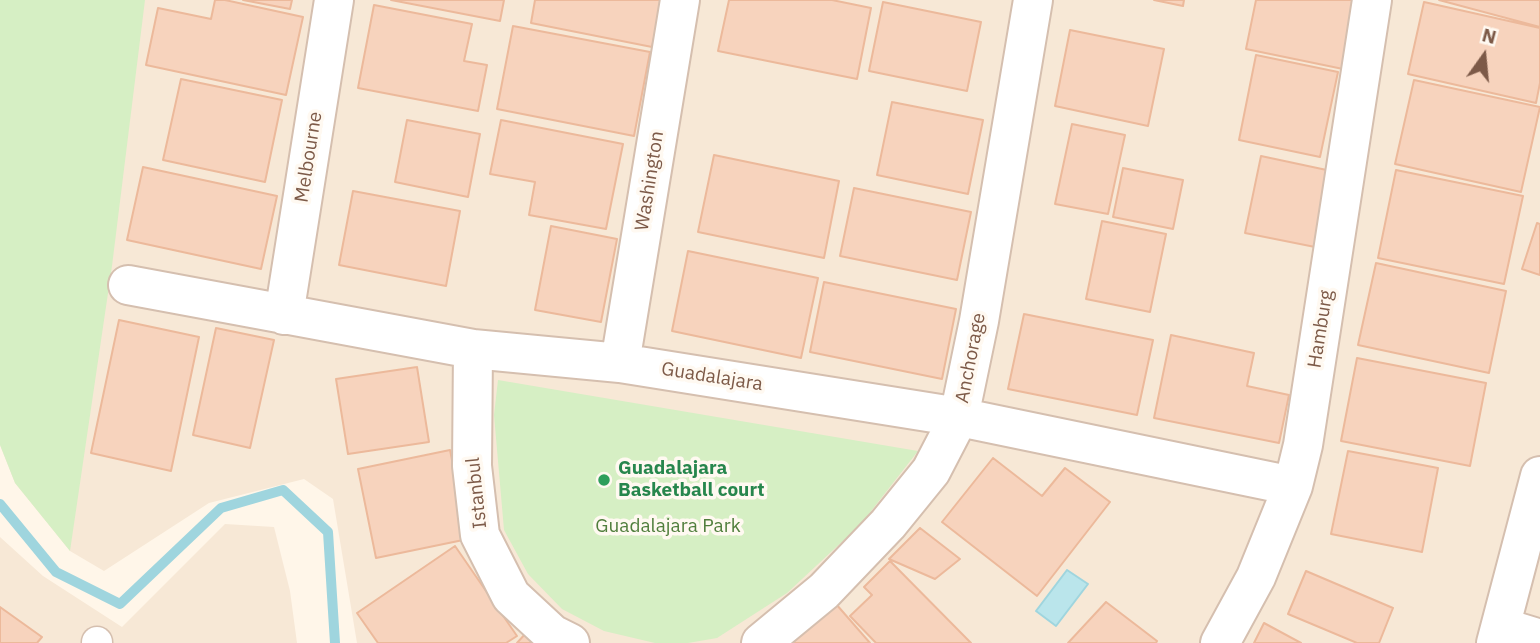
<!DOCTYPE html>
<style>
body{margin:0}
#map{position:relative;width:1540px;height:643px;overflow:hidden;background:#fff6e9;font-family:"IBM Plex Sans",sans-serif}
canvas{display:block}
.north{position:absolute;left:1449px;top:21px;width:70px;height:70px;-webkit-text-stroke:5px #fff9f1;paint-order:stroke;rotate:15deg;font-size:19px;font-weight:700;line-height:28px;text-align:center;color:#7d5a48}
.north::after{content:'';display:block;margin:auto;width:24px;height:32px;background:#7d5a48;clip-path:polygon(50% 0,100% 100%,50% 72%,0 100%)}
</style>
<div id="map">
<canvas width="1540" height="643"></canvas>
<div class="north">N</div>
</div>
<script>
const context = document.querySelector('canvas').getContext('2d');
context.lineJoin = 'round';
function fillPath(path, color) {
  context.fillStyle = color;
  context.fill(path, 'evenodd');
}
function toPath(rows) {
  const path = new Path2D();
  for (const r of rows) {
    path.moveTo(r[0], r[1]);
    for (let i = 2; i < r.length; i += 2) path.lineTo(r[i], r[i + 1]);
  }
  return path;
}
function trace(path, color, width, dash) {
  context.strokeStyle = color;
  context.lineWidth = width;
  context.lineCap = dash ? 'butt' : 'round';
  context.setLineDash(dash || []);
  context.stroke(path);
}
function label(font, color, halo, rows, align = 'center') {
  context.font = font + ' "IBM Plex Sans",sans-serif';
  context.lineWidth = 7;
  context.setLineDash([]);
  context.textBaseline = 'middle';
  context.strokeStyle = halo;
  context.fillStyle = color;
  for (const [text, x, y, turn = 0] of rows) {
    context.save();
    context.translate(x, y);
    context.rotate((+turn || 0) * Math.PI / 180);
    context.textAlign = isNaN(turn) ? turn : align;
    if (halo) context.strokeText(text, 0, 0);
    context.fillText(text, 0, 0);
    context.restore();
  }
}
fillPath(toPath([
 [0,0,1540,0,1540,643,357,643,333,499,304,479,209,503,104,571,70,551,15,483,0,445],
 [225,524,274,527,290,591,297,643,0,643,0,537,43,576,122,627]
]), '#f7e8d6');
fillPath(toPath([
 [0,0,145,0,112,266,70,551,15,483,0,445],
 [498,380,918,451,861,524,787,593,717,638,688,643,655,643,604,631,562,609,528,574,504,530,494,415]
]), '#d6efc4');
const water = toPath([
 [1067,570,1088,584,1056,626,1036,611,1067,570]
]);
fillPath(water, '#bae5eb');
trace(water, '#9fd5de', 2);
trace(toPath([
 [0,504,56,572,120,604,221,508,283,490,328,532,335,643]
]), '#9fd5de', 10);
const building = toPath([
 [215,0,225,0,303,17,286,95,146,65,158,8,211,19,215,0],
 [243,0,292,0,290,9,243,0],
 [391,0,504,0,500,21,391,0],
 [535,0,662,0,652,47,531,23,535,0],
 [729,0,832,0,871,8,857,79,718,51,729,0],
 [1154,0,1184,0,1183,6,1154,0],
 [1256,0,1358,0,1343,69,1246,49,1256,0],
 [1439,0,1540,0,1540,27,1439,0],
 [883,2,981,22,967,91,869,71,883,2],
 [1424,2,1540,28,1540,83,1536,103,1408,74,1424,2],
 [374,5,472,24,464,61,487,65,478,111,358,88,374,5],
 [513,26,650,52,634,136,497,109,513,26],
 [1070,30,1164,49,1148,126,1055,106,1070,30],
 [1256,55,1338,72,1320,157,1239,140,1256,55],
 [181,79,282,100,265,182,163,160,181,79],
 [1414,80,1540,107,1521,192,1395,164,1414,80],
 [892,102,983,120,968,194,877,175,892,102],
 [407,120,480,134,468,197,395,182,407,120],
 [501,120,623,144,606,229,529,215,535,182,490,174,501,120],
 [1072,124,1125,135,1108,214,1055,204,1072,124],
 [714,155,839,181,824,258,698,232,714,155],
 [1261,156,1336,172,1320,248,1245,233,1261,156],
 [143,167,277,196,261,269,127,240,143,167],
 [1123,168,1183,180,1173,229,1113,217,1123,168],
 [1396,170,1523,196,1504,284,1378,258,1396,170],
 [854,188,971,212,957,280,840,256,854,188],
 [353,191,460,211,446,286,339,265,353,191],
 [1102,221,1166,234,1150,312,1086,299,1102,221],
 [1537,223,1540,224,1540,275,1522,269,1537,223],
 [551,226,617,239,601,322,535,310,551,226],
 [688,251,818,278,801,358,672,331,688,251],
 [1376,263,1506,291,1489,373,1358,345,1376,263],
 [824,282,956,309,942,379,810,352,824,282],
 [1024,314,1153,340,1137,415,1008,389,1024,314],
 [119,320,199,337,171,471,91,453,119,320],
 [216,328,274,340,250,448,193,435,216,328],
 [1171,335,1254,353,1247,386,1289,395,1279,443,1154,418,1171,335],
 [1357,358,1486,383,1470,466,1341,441,1357,358],
 [417,367,429,442,348,454,336,379,417,367],
 [450,450,468,539,376,558,358,469,450,450],
 [1348,451,1438,468,1422,552,1331,534,1348,451],
 [993,458,1042,496,1065,468,1110,502,1037,596,942,522,993,458],
 [920,528,960,559,935,579,889,559,920,528],
 [455,546,517,636,506,643,378,643,357,613,455,546],
 [890,561,971,643,876,643,850,616,872,595,864,587,890,561],
 [1306,571,1393,608,1379,643,1357,643,1288,614,1306,571],
 [1106,602,1157,641,1156,643,1068,643,1106,602],
 [836,604,870,643,792,643,836,604],
 [0,607,42,637,37,643,0,643,0,607],
 [1264,623,1301,643,1254,643,1264,623],
 [526,633,539,643,517,643,526,633]
]);
fillPath(building, '#f7d3bd');
trace(building, '#ecb99b', 2);
const pedestrian = toPath([
 [97,643,97,642]
]);
const minor = toPath([
 [128,285,473,349,620,363,959,417,1293,486],
 [284,315,334,0],
 [473,349,472,466,480,535,511,596,552,634,570,643],
 [620,363,680,0],
 [1501,627,1540,639],
 [761,643,824,591,888,524,931,471,959,417,979,321,1033,0],
 [1220,643,1256,577,1293,486,1303,445,1372,0],
 [1496,643,1540,476]
]);
trace(pedestrian, '#d5bfaf', 33);
trace(minor, '#d5bfaf', 42);
trace(pedestrian, '#fff', 30);
trace(minor, '#fff', 38);
for (const [x, y, r, color] of [
 [604,480,7,"#2e9e5b"]
]) {
  const dot = new Path2D();
  dot.arc(x, y, r, 0, 2 * Math.PI);
  context.fillStyle = color;
  context.fill(dot);
  trace(dot, '#fff9f1', 2.5);
}
label('19px', '#7d5a48', '#fff9f1', [
 ["Melbourne",309,157,-81],
 ["Washington",650,181,-81],
 ["Hamburg",1321,329,-81],
 ["Anchorage",971,358,-79],
 ["Guadalajara",712,377,9],
 ["Istanbul",477,493,-96]
]);
label('bold 19px', '#27864d', '#fff9f1', [
 ["Guadalajara",618,469],
 ["Basketball court",618,491]
], 'left');
label('19px', '#507e3c', '#fff9f1', [
 ["Guadalajara Park",668,527]
]);
</script>
